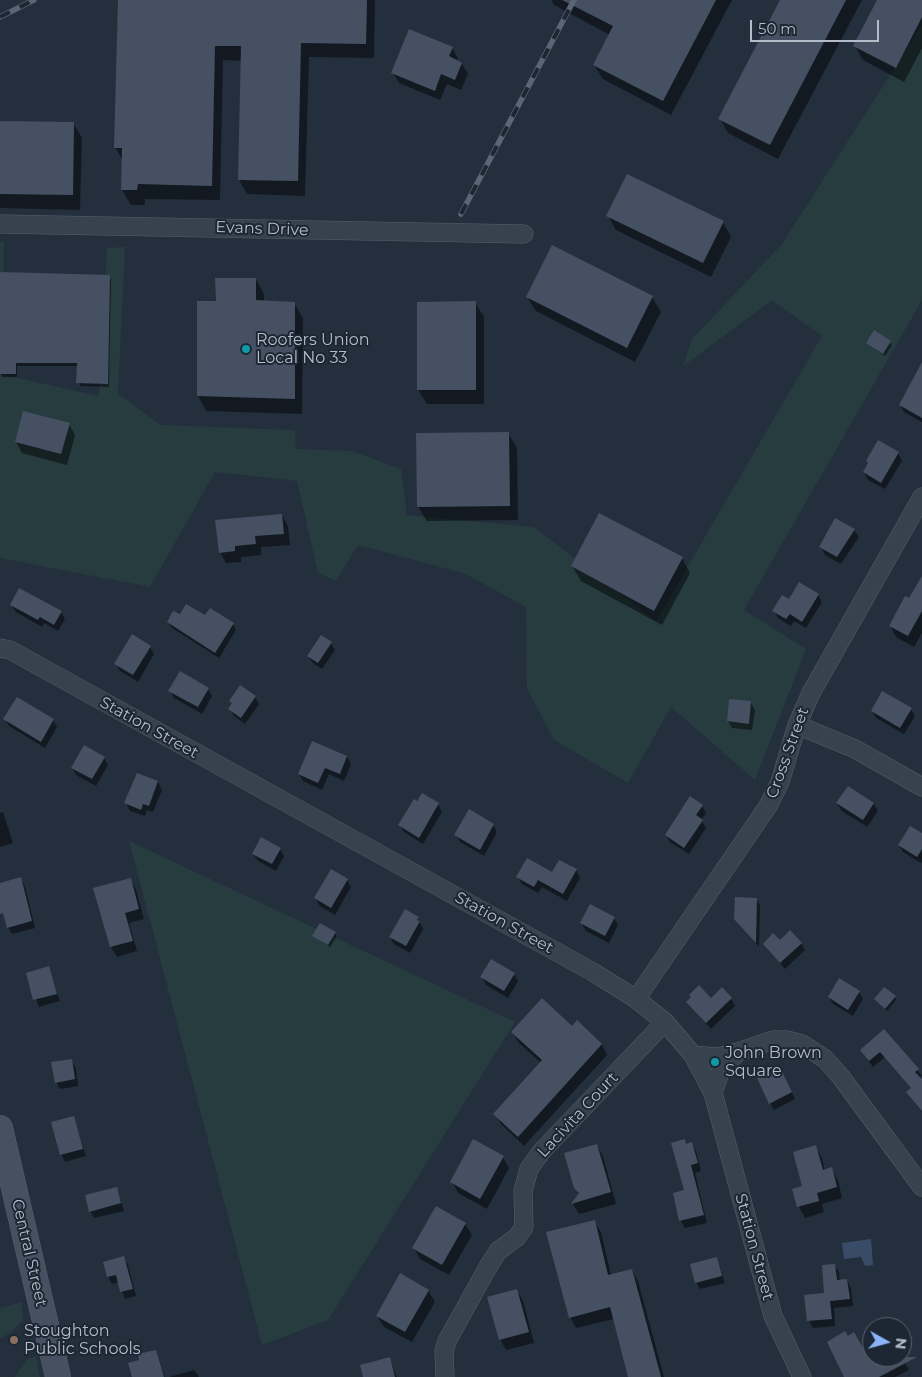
<!DOCTYPE html>
<style>
body{margin:0}
#map{position:relative;width:922px;height:1377px;overflow:hidden;background:#242f3e;font-family:Montserrat,sans-serif}
canvas{display:block}
.north{position:absolute;left:862px;top:1317px;width:50px;height:50px;box-sizing:border-box;background:#1d2633;border:1px solid #59626f;border-radius:50%;rotate:97deg;font-size:14px;font-weight:700;line-height:20px;text-align:center;color:#b4bcc9}
.north::after{content:'';display:block;margin:auto;width:18px;height:22px;background:#8ab4f8;clip-path:polygon(50% 0,100% 100%,50% 72%,0 100%)}
.scale{position:absolute;left:750px;top:20px;width:129px;height:22px;box-sizing:border-box;border:2px solid #b4bcc9;border-top:0;padding-left:6px;font-size:15px;line-height:18px;white-space:nowrap;color:#b4bcc9;-webkit-text-stroke:4px #1d2633;paint-order:stroke}
</style>
<div id="map">
<canvas width="922" height="1377"></canvas>
<div class="north">N</div>
<div class="scale">50 m</div>
</div>
<script>
const context = document.querySelector('canvas').getContext('2d');
context.lineJoin = 'round';
function fillPath(path, color) {
  context.fillStyle = color;
  context.fill(path, 'evenodd');
}
function toPath(rows) {
  const path = new Path2D();
  for (const r of rows) {
    path.moveTo(r[0], r[1]);
    for (let i = 2; i < r.length; i += 2) path.lineTo(r[i], r[i + 1]);
  }
  return path;
}
function trace(path, color, width, dash) {
  context.strokeStyle = color;
  context.lineWidth = width;
  context.lineCap = dash ? 'butt' : 'round';
  context.setLineDash(dash || []);
  context.stroke(path);
}
function label(font, color, halo, rows, align = 'center') {
  context.font = font + ' Montserrat,sans-serif';
  context.lineWidth = 4;
  context.setLineDash([]);
  context.textBaseline = 'middle';
  context.strokeStyle = halo;
  context.fillStyle = color;
  for (const [text, x, y, turn = 0] of rows) {
    context.save();
    context.translate(x, y);
    context.rotate((+turn || 0) * Math.PI / 180);
    context.textAlign = isNaN(turn) ? turn : align;
    if (halo) context.strokeText(text, 0, 0);
    context.fillText(text, 0, 0);
    context.restore();
  }
}
fillPath(toPath([
 [922,25,922,300,744,610,806,649,755,780,671,707,628,783,554,740,527,688,526,607,466,574,358,545,336,581,318,573,297,481,215,472,150,587,0,558,0,374,99,396,107,248,125,247,118,394,161,425,295,430,296,449,351,451,401,469,407,515,534,527,656,621,822,336,772,300,683,366,692,339,782,244],
 [0,242,4,242,3,278,0,277],
 [129,841,515,1022,328,1320,262,1345],
 [22,1302,23,1320,9,1334,0,1338,0,1308],
 [36,1356,40,1377,15,1377,26,1360]
]), '#263c3f');
fillPath(toPath([
 [871,1239,873,1265,865,1266,861,1257,844,1259,842,1243]
]), '#394c67');
fillPath(toPath([
 [160,0,375,0,374,58,309,57,305,196,247,194,239,180,242,61,223,60,220,200,145,199,145,205,131,205,122,190,123,161,115,147],
 [551,0,732,0,671,115,603,79,594,65,610,35,554,5],
 [782,0,862,0,778,159,728,133,720,119],
 [879,0,922,0,922,48,904,82,863,60,855,46],
 [452,48,458,58,456,61,462,64,468,74,461,90,447,84,440,100,399,83,393,73],
 [0,122,73,123,82,138,80,210,0,208],
 [608,216,723,222,731,237,711,277,616,230],
 [110,277,111,280,109,387,80,386,78,366,17,366,17,377,2,377,1,374],
 [256,279,264,294,264,302,294,303,303,318,302,414,206,411,198,396,198,302,217,302],
 [527,297,652,297,661,312,635,362,536,311],
 [475,302,484,317,484,404,427,404,418,390],
 [890,342,892,345,885,356,867,343],
 [922,379,922,422,904,412,900,405],
 [69,424,75,435,67,465,22,453,16,442],
 [508,433,517,448,518,520,427,521,418,507],
 [879,442,898,453,902,461,885,489,868,480,864,472],
 [282,515,288,526,290,545,261,547,261,555,241,557,241,562,226,563,220,552],
 [854,530,859,537,841,564,825,555,821,547],
 [682,558,690,573,662,625,581,581,572,566],
 [922,581,922,633,914,647,896,637,890,626],
 [818,595,822,602,806,628,794,621,791,626,778,618,774,611,790,601],
 [11,605,61,612,65,619,58,631,44,623,42,627,16,612],
 [205,617,233,624,236,630,219,658,172,628,168,622],
 [331,643,335,650,322,669,313,663,308,656],
 [150,647,154,654,138,682,120,671,116,664],
 [208,689,212,696,202,714,174,698,170,691],
 [255,697,259,704,245,724,234,716,230,709,233,705,231,701],
 [751,703,755,710,752,730,732,728,728,721],
 [911,709,915,716,904,734,876,718,872,711],
 [5,719,53,720,57,727,45,748,9,726],
 [347,757,351,764,344,781,329,774,322,790,303,781,299,774],
 [104,758,108,765,96,786,76,775,72,768],
 [138,774,158,782,162,790,153,812,147,810,145,816,130,811,126,803],
 [848,788,874,804,878,811,867,827,842,811,837,804],
 [422,795,438,804,442,812,423,844,404,832,400,825],
 [702,806,706,813,701,820,706,828,689,854,670,842,666,835],
 [3,812,13,843,0,847,0,813],
 [493,825,497,832,484,856,460,842,456,835],
 [922,834,922,862,921,863,903,852,899,845],
 [280,849,284,856,276,871,258,861,253,854],
 [560,861,576,870,580,878,567,901,542,887,538,893,522,884,518,877,553,874],
 [21,879,25,886,35,928,12,934,8,927,0,884],
 [130,879,136,889,144,919,129,923,137,951,117,957,111,947],
 [347,880,351,887,335,915,320,906,315,898],
 [756,899,760,905,759,947,736,918],
 [406,911,418,918,423,929,410,953,394,944,390,937],
 [614,918,618,925,609,943,586,931,581,923],
 [335,933,337,936,330,947,314,936],
 [780,942,801,943,805,950,785,969,764,944],
 [48,968,60,1001,39,1007,27,974],
 [514,974,518,981,508,998,486,985,482,977],
 [859,992,863,999,853,1016,833,1004,829,997],
 [895,997,896,1000,887,1011,875,999],
 [711,999,731,999,735,1006,711,1029,688,1002],
 [577,1022,602,1045,607,1055,524,1146,501,1124,495,1114,541,1063,519,1043,513,1033,572,1028],
 [884,1031,922,1076,919,1078,922,1083,922,1111,912,1099,912,1089,885,1057,873,1067,861,1051],
 [71,1060,76,1068,78,1086,60,1089,56,1082],
 [784,1075,795,1099,774,1110,770,1103],
 [73,1117,86,1156,65,1162,61,1154],
 [684,1141,687,1145,692,1144,696,1151,701,1171,695,1173,707,1223,685,1228,681,1221,685,1191],
 [596,1145,603,1156,616,1204,579,1214,573,1204,579,1195,576,1188],
 [816,1147,822,1158,825,1171,831,1169,838,1180,842,1198,822,1204,824,1212,805,1218,799,1207],
 [503,1157,509,1168,487,1209,458,1193,452,1182],
 [117,1189,124,1211,94,1218,90,1211],
 [594,1221,601,1232,611,1275,632,1270,638,1281,664,1377,630,1377,614,1319,576,1328,570,1317],
 [465,1224,472,1235,449,1275,420,1259,414,1248],
 [124,1258,128,1265,136,1296,125,1299,119,1282,112,1284,108,1277],
 [717,1259,725,1283,700,1289,696,1282],
 [834,1265,839,1272,840,1281,847,1280,851,1288,853,1306,834,1308,835,1326,813,1328,809,1321,826,1294],
 [428,1290,435,1302,412,1342,384,1327,377,1316],
 [517,1290,523,1301,534,1343,506,1350,500,1339],
 [848,1337,862,1349,872,1344,872,1357,902,1357,909,1370,895,1377,846,1377],
 [155,1351,165,1377,133,1377,141,1361],
 [389,1358,397,1377,364,1377],
 [194,1370,199,1377,169,1377]
]), '#0007');
fillPath(toPath([
 [118,0,367,0,366,44,301,43,298,181,238,180,241,46,215,46,212,186,138,184,137,190,121,190,122,148,114,148],
 [562,0,716,0,663,101,593,65,613,26],
 [780,0,846,0,770,145,718,119],
 [877,0,922,0,922,17,896,68,853,46],
 [409,29,453,47,449,56,462,63,455,80,441,74,435,91,391,73],
 [0,121,74,122,73,195,0,194],
 [627,174,724,221,703,263,606,216],
 [552,245,653,296,627,348,526,297],
 [0,272,110,275,108,384,76,383,77,363,16,363,16,374,0,374],
 [215,278,256,278,256,300,295,302,295,399,197,396,197,301,216,301],
 [476,301,476,390,417,390,417,302],
 [874,330,891,341,883,354,866,343],
 [922,362,922,418,899,405],
 [23,411,70,423,61,454,15,442],
 [509,432,510,506,417,507,416,433],
 [878,440,899,452,881,483,863,472,868,463,866,461],
 [599,513,683,557,654,611,571,566],
 [282,514,284,534,255,536,256,544,235,546,235,551,219,553,215,520],
 [835,518,855,529,837,557,819,547],
 [922,576,922,611,908,636,889,626,905,596,909,598],
 [799,582,819,594,802,622,790,614,786,619,772,611,782,595,789,599],
 [19,588,62,611,54,625,40,617,38,620,10,605],
 [186,604,205,615,210,608,234,623,215,653,167,622,173,611,180,614],
 [132,634,151,646,133,675,114,664],
 [321,635,332,642,318,663,307,656],
 [180,671,209,688,198,707,168,691],
 [240,685,256,696,241,718,228,709,232,703,229,701],
 [882,691,912,708,900,728,871,711],
 [17,697,54,719,41,742,3,719],
 [729,699,751,701,749,724,727,721],
 [312,741,347,756,340,774,325,768,318,783,298,774],
 [84,745,105,757,92,779,71,768],
 [137,773,158,781,149,806,143,804,141,810,124,803],
 [848,786,874,803,863,820,836,803],
 [422,793,439,803,419,838,398,825,414,799,417,801],
 [690,796,703,805,696,815,703,820,684,848,665,835],
 [469,809,494,824,480,850,454,835],
 [910,826,922,833,922,849,917,857,898,845],
 [261,837,281,848,272,864,252,854],
 [527,858,552,872,559,860,577,869,563,894,538,880,534,887,516,877],
 [331,869,348,879,331,908,314,898],
 [21,877,32,921,7,928,3,913,0,914,0,883],
 [131,878,139,909,125,913,133,941,110,947,93,888],
 [735,897,757,898,756,943,734,919],
 [590,904,615,917,605,936,580,923],
 [405,909,419,917,417,920,420,921,406,946,389,937],
 [320,923,336,932,328,945,312,936],
 [790,930,802,943,780,963,763,944,773,933,780,940],
 [491,959,515,973,504,991,480,977],
 [49,966,57,994,33,1000,26,973],
 [839,978,860,991,848,1010,828,997],
 [699,985,711,998,722,987,732,998,706,1023,686,1002,691,997,689,995],
 [884,987,896,996,885,1009,874,999],
 [542,998,572,1026,577,1020,602,1044,518,1137,493,1114,542,1060,511,1032],
 [884,1029,919,1069,915,1072,922,1079,922,1111,906,1092,911,1088,880,1052,869,1061,860,1050],
 [72,1059,75,1079,55,1083,51,1062],
 [780,1067,792,1092,769,1104,757,1078],
 [74,1116,83,1149,60,1155,51,1122],
 [473,1139,504,1156,480,1199,450,1182],
 [685,1139,686,1144,692,1142,698,1163,691,1165,704,1215,679,1221,673,1193,684,1190,671,1143],
 [597,1144,611,1192,571,1204,579,1193,574,1188,564,1153],
 [816,1145,823,1170,832,1167,837,1187,817,1193,819,1201,797,1207,792,1189,802,1186,793,1152],
 [117,1187,121,1203,89,1212,85,1195],
 [436,1206,466,1223,442,1265,412,1248],
 [595,1220,608,1275,632,1269,661,1377,628,1377,610,1307,569,1318,546,1232],
 [124,1256,133,1289,120,1292,116,1275,107,1277,103,1262],
 [717,1257,722,1276,695,1283,690,1264],
 [835,1264,837,1280,847,1279,850,1299,830,1301,832,1319,807,1321,804,1295,824,1293,822,1265],
 [400,1273,429,1290,405,1332,376,1316],
 [517,1289,529,1332,499,1340,487,1297],
 [845,1331,848,1336,854,1332,868,1357,917,1357,879,1377,844,1377,827,1342],
 [156,1350,164,1377,132,1377,128,1363,139,1360,138,1354],
 [390,1357,395,1377,363,1377,360,1365]
]), '#455162');
const street = toPath([
 [0,224,524,234],
 [0,648,10,650,593,972,636,999,665,1022,693,1055,713,1093,773,1316,802,1377],
 [797,725,855,749,922,787],
 [636,999,768,806,780,782,797,725,811,693,922,497],
 [693,1055,717,1057,738,1052],
 [713,1093,721,1070,738,1052,773,1040,787,1040,802,1044,825,1059,841,1077,922,1187],
 [445,1377,444,1351,447,1341,488,1267,498,1251,517,1237,524,1227,523,1191,529,1169,541,1152,665,1022]
]);
const secondary = toPath([
 [0,1128,58,1377]
]);
trace(street, '#565f6c', 19);
trace(secondary, '#565f6c', 26);
trace(street, '#38414e', 18);
trace(secondary, '#465061', 25);
const rail = toPath([
 [0,17,34,0],
 [461,214,574,0]
]);
trace(rail, '#5a6575', 5.5);
trace(rail, '#1d2633', 4, [11]);
for (const [x, y, r, color] of [
 [246,349,5,"#0f9aa8"],
 [715,1062,5,"#0f9aa8"],
 [14,1340,5,"#8d6e63"]
]) {
  const dot = new Path2D();
  dot.arc(x, y, r, 0, 2 * Math.PI);
  context.fillStyle = color;
  context.fill(dot);
  trace(dot, '#1d2633', 2);
}
label('16px', '#b4bcc9', '#1d2633', [
 ["Evans Drive",262,229,2],
 ["Station Street",149,728,29],
 ["Cross Street",788,753,-70],
 ["Station Street",504,923,29],
 ["Lacivita Court",578,1115,-47],
 ["Station Street",754,1247,75],
 ["Central Street",29,1253,77]
]);
label('16px', '#b4bcc9', '#1d2633', [
 ["Roofers Union",256,340],
 ["Local No 33",256,358],
 ["John Brown",725,1053],
 ["Square",725,1071],
 ["Stoughton",24,1331],
 ["Public Schools",24,1349]
], 'left');
</script>
